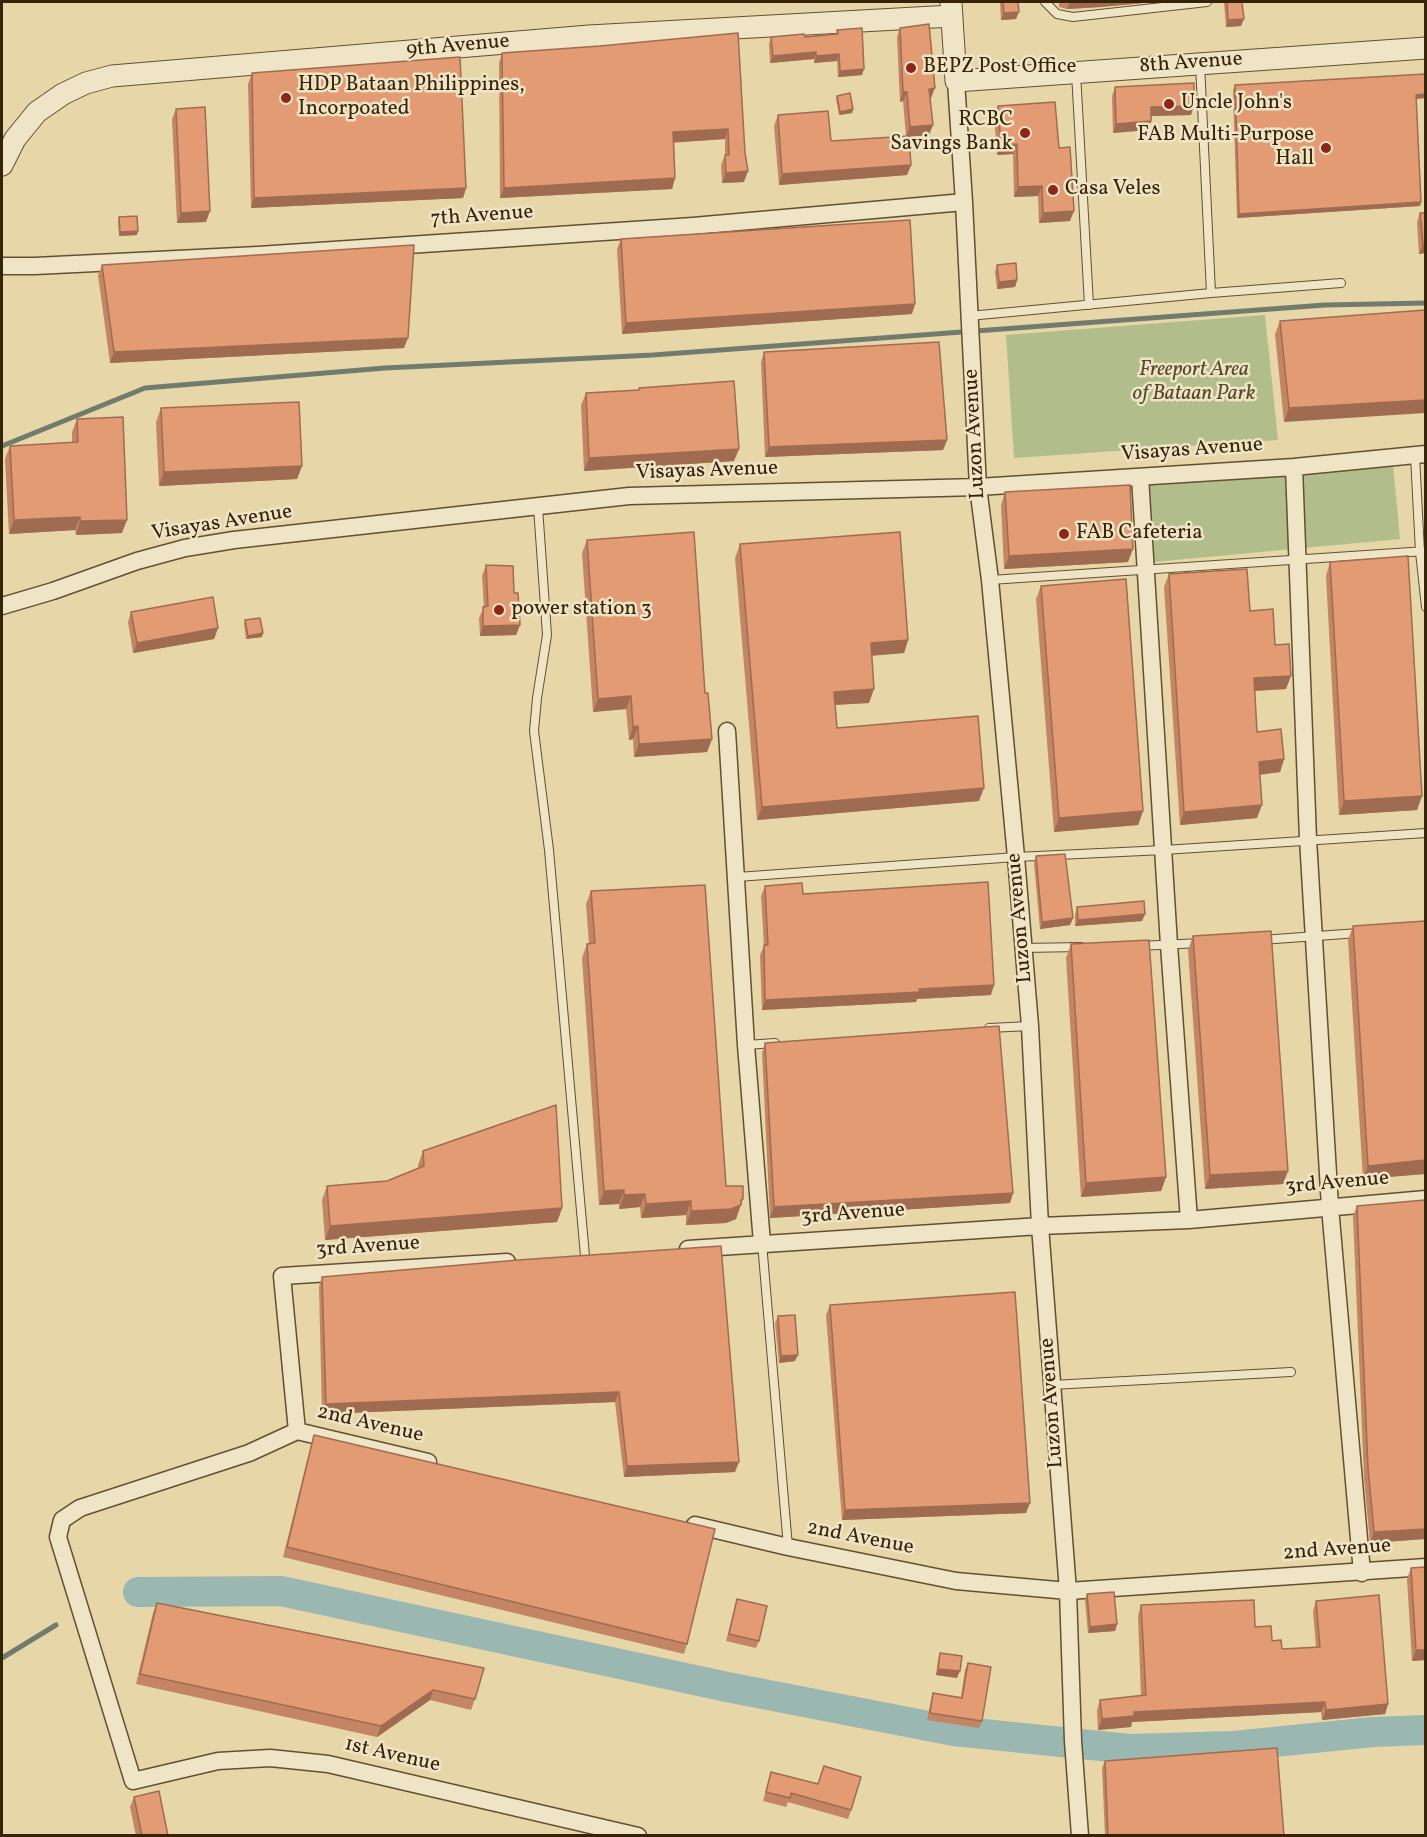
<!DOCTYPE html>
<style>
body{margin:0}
#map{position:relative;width:1427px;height:1837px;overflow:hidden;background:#e6d6a8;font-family:Vollkorn,serif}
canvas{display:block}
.frame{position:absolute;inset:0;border:3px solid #372308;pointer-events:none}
</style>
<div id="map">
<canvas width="1427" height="1837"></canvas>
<div class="frame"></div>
</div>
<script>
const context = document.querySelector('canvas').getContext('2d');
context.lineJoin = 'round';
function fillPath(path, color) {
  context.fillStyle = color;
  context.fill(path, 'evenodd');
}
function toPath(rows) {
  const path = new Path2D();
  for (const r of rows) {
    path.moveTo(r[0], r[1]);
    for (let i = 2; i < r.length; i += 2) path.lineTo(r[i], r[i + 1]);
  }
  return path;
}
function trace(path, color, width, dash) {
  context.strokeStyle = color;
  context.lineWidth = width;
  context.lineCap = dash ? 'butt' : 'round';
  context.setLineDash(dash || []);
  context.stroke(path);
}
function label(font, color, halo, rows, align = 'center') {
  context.font = font + ' Vollkorn,serif';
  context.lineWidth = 5;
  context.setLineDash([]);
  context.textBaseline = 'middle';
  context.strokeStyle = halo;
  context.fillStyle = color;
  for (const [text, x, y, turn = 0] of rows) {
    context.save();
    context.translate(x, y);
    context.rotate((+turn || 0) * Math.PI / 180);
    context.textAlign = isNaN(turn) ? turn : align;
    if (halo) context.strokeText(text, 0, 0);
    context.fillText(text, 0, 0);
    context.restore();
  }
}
fillPath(toPath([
 [1265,315,1278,440,1014,458,1006,335],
 [1393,464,1400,539,1154,562,1148,482]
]), '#b1be8b');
trace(toPath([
 [2,446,145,388,385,368,653,355,1325,305,1426,303],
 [2,1658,56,1625]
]), '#727c6e', 5);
trace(toPath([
 [138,1592,281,1591,727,1687,954,1731,1130,1749,1234,1746,1373,1732,1426,1730]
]), '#9ab7b2', 30);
const service = toPath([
 [1045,2,1057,14,1073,17,1207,2],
 [1076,73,1089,305],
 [1211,293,1341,283],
 [969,316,1211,293,1200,64],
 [1415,456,1420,552,1426,607],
 [538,507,547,635,537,698,534,731,549,850,585,1256],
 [990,580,1426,551],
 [737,877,1016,857,1164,850,1426,833],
 [1261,940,1359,933],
 [1139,946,1201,943],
 [1023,948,1081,947],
 [989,1028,1030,1026],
 [746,1045,775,1043],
 [762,1243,788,1547],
 [1052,1385,1291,1372]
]);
const minor = toPath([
 [956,81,964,202,978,487,990,580,1016,857,1030,1026,1040,1226,1068,1591,1073,1741,1080,1836],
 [2,266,35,266,258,255,693,226,964,202],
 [1294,467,1308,839,1330,1207,1362,1573],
 [1140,477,1169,945,1189,1220],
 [2,606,53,591,137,561,185,548,234,540,629,496,978,487,1294,467,1426,454],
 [727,731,746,1045,762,1243],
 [688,1249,1040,1226,1189,1220,1426,1199],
 [507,1262,282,1276,297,1431,249,1453,80,1508,62,1520,58,1537,133,1781,218,1761,270,1758,328,1764,638,1836],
 [297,1431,428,1462],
 [695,1525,788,1547,956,1581,1068,1591,1426,1567]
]);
const tertiary = toPath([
 [951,3,956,81,1426,48],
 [2,165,15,139,37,112,63,94,86,83,112,76,589,36,952,16]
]);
trace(service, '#635030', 10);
trace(minor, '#635030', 19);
trace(tertiary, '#635030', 23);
trace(service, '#efe4c6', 8);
trace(minor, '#efe4c6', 16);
trace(tertiary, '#efe4c6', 21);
fillPath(toPath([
 [1000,2,1018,2,1016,19,1001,20],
 [1059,2,1154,2,1101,7,1067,9,1059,7],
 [1224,2,1242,2,1241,26,1226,27],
 [900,28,931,98,930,98,929,135,909,137,911,165,907,175,779,185,774,126,778,115,831,141,906,136,903,101,900,102,897,37],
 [837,30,862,75,838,77,837,61,814,63,814,59,770,63,769,44,771,37,805,37,836,35],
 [738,33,744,182,722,183,721,165,725,155,725,139,674,142,675,178,672,189,500,198,499,63,502,53,600,46],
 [252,73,466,188,463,198,251,208,248,84],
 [1425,74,1425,98,1416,99,1421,202,1420,206,1237,218,1233,90,1235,85],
 [1115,87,1191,115,1151,116,1151,121,1148,130,1113,133,1112,96],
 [837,96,853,109,852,113,839,115,836,99],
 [998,106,1059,148,1070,221,1039,223,1038,196,1014,197,1013,154,997,155,994,116],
 [176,109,206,222,177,223,172,119],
 [1420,213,1425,213,1425,253,1419,254,1417,222],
 [119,217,137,235,119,236,118,221],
 [621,239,912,314,622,334,617,249],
 [102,265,404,348,110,363,98,275],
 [997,265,1017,280,1015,287,997,289,995,272],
 [1425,310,1284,422,1275,334,1280,321],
 [764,352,947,440,943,450,765,457,761,362],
 [639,388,734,461,584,471,581,405,586,393,639,390],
 [161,408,302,466,297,479,159,486,156,422],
 [77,419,122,533,76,535,75,530,9,534,5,459,10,446,72,442,72,432],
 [1005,492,1128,562,1004,569,1001,505],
 [587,540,705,693,712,739,707,752,634,757,633,739,629,740,626,709,593,712,582,553],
 [740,544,908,640,904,653,871,656,869,703,835,705,837,728,979,801,757,820,735,558],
 [1330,562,1422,796,1417,810,1339,815,1326,576],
 [486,565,514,593,520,625,516,635,480,636,479,618,484,607,482,576],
 [1169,574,1275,645,1286,689,1255,691,1257,732,1284,759,1280,772,1260,775,1257,818,1180,825,1164,587],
 [1041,586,1143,811,1138,825,1054,832,1036,599],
 [131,612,218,628,214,639,133,653,128,622],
 [245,620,262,637,246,639,244,624],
 [1036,856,1073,918,1070,925,1040,929,1034,863],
 [765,886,803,894,991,995,917,999,916,1002,762,1010,760,955,764,946,761,896],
 [591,891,738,1213,736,1219,726,1223,686,1225,686,1215,641,1218,640,1207,619,1209,619,1204,599,1205,582,958,587,944,589,944,586,904],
 [1077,907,1145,914,1142,921,1075,926,1075,914],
 [1353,926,1425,1174,1363,1179,1348,940],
 [1193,936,1288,1171,1283,1184,1205,1189,1188,950],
 [1071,944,1166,1177,1161,1191,1081,1197,1066,958],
 [765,1043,1013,1193,1010,1203,770,1218,762,1053],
 [423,1151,562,1208,557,1222,325,1240,322,1200,327,1186,387,1181,418,1168,418,1165],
 [1357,1206,1425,1539,1370,1543,1364,1478,1353,1216],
 [518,1260,735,1472,624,1477,615,1402,322,1414,319,1287,322,1277],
 [830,1305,1026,1513,842,1520,826,1315],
 [778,1316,795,1361,779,1363,775,1323],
 [314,1435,687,1644,684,1654,283,1557,311,1445],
 [1411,1568,1425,1660,1412,1661,1407,1579],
 [1087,1594,1117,1624,1115,1631,1088,1633,1085,1600],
 [737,1599,759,1641,756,1648,726,1641],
 [1316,1601,1388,1704,1385,1714,1322,1720,1321,1712,1132,1722,1131,1727,1098,1730,1097,1710,1100,1700,1141,1696,1138,1616,1141,1605,1255,1627,1282,1649,1316,1647,1313,1611],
 [157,1603,475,1699,471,1710,430,1700,377,1737,136,1684,153,1613],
 [940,1653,957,1678,936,1675,938,1660],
 [968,1663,982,1721,979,1728,927,1720,931,1700,933,1693,961,1697,965,1670],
 [1105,1761,1284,1836,1105,1836,1102,1768],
 [824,1766,851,1810,848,1819,788,1802,786,1807,763,1801,771,1772,818,1784],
 [134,1797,168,1836,136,1836,130,1807]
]), '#c38564');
fillPath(toPath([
 [1070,2,1154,2,1101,7,1067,9],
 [1019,12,1016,19,1001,20,1004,13],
 [1244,19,1241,26,1226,27,1228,20],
 [816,52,814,59,770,63,773,56],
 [839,54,837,61,814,63,816,56],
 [864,69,862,75,838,77,840,71],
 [935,88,931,98,926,98,929,89],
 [903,92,907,92,903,101,900,102],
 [1425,94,1425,98,1414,99,1416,95],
 [1194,106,1191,115,1148,116,1151,107],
 [853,109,852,113,839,115,840,112],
 [1151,121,1148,130,1113,133,1116,124],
 [933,125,929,135,906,137,910,127],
 [728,129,725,139,669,143,673,132],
 [1017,144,1013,154,997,155,1001,146],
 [911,165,907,175,779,185,782,174],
 [748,171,744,182,722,183,726,173],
 [675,178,672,189,500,198,504,188],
 [1042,186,1038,196,1014,197,1018,187],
 [466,188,463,198,251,208,254,198],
 [1421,202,1420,206,1237,218,1239,214],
 [210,211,206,222,177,223,181,213],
 [1074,211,1070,221,1039,223,1043,213],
 [138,231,137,235,119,236,120,232],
 [1423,244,1425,244,1425,253,1419,254],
 [1017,280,1015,287,997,289,999,282],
 [915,304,912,314,622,334,626,323],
 [408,338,404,348,110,363,114,352],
 [1425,400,1425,413,1284,422,1289,408],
 [947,440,943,450,765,457,769,447],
 [739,449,734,461,584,471,589,458],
 [302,466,297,479,159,486,164,472],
 [80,517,75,530,9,534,14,520],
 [127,520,122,533,76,535,80,521],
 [1133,549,1128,562,1004,569,1009,556],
 [520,625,516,635,480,636,483,626],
 [218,628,214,639,133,653,137,643],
 [263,633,262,637,246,639,248,636],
 [908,640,904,653,866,656,871,643],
 [1291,676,1286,689,1249,691,1254,678],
 [874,689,869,703,829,705,834,692],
 [631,696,626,709,593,712,598,699],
 [638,726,633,739,629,740,633,727],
 [712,739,707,752,634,757,639,744],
 [1284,759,1280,772,1254,775,1259,762],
 [984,788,979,801,757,820,762,807],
 [1422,796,1417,810,1339,815,1344,801],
 [1262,805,1257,818,1180,825,1184,812],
 [1143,811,1138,825,1054,832,1059,818],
 [1145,914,1142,921,1075,926,1078,920],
 [1073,918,1070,925,1040,929,1042,922],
 [994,985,991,995,917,999,916,1002,762,1010,765,1000],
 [1425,1160,1425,1174,1363,1179,1368,1166],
 [1288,1171,1283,1184,1205,1189,1210,1175],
 [1166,1177,1161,1191,1081,1197,1086,1183],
 [624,1190,619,1204,599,1205,604,1191],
 [1013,1193,1010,1203,770,1218,774,1207],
 [645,1194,640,1207,619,1209,624,1195],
 [743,1199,736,1219,726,1223,686,1225,691,1211],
 [691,1201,686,1215,641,1218,646,1204],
 [562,1208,557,1222,325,1240,330,1226],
 [798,1355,795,1361,779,1363,781,1356],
 [619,1392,615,1402,322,1414,326,1404],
 [739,1462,735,1472,624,1477,627,1466],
 [1030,1503,1026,1513,842,1520,845,1510],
 [1425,1529,1425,1539,1370,1543,1374,1532],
 [1117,1624,1115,1631,1088,1633,1090,1627],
 [1416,1650,1425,1650,1425,1660,1412,1661],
 [938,1669,960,1671,957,1678,936,1675],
 [433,1690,430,1700,377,1737,381,1726],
 [1325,1702,1321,1712,1132,1722,1131,1727,1098,1730,1102,1719,1134,1712],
 [1388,1704,1385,1714,1322,1720,1326,1710]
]), '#9f6c51');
const building = toPath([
 [1003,2,1018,2,1019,12,1004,13,1003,2],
 [1227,2,1242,2,1244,19,1228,20,1227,2],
 [929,24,935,88,929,89,933,125,910,127,907,92,903,92,900,28,929,24],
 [862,28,864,69,840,71,839,54,816,56,816,52,773,56,771,37,804,34,805,37,838,34,837,30,862,28],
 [738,33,745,153,748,171,726,173,725,155,729,155,728,129,673,132,675,178,504,188,502,53,600,46,738,33],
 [460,57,466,188,254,198,252,73,460,57],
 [1425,74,1425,94,1416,95,1421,202,1239,214,1235,85,1425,74],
 [1194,83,1194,106,1151,107,1151,121,1116,124,1115,87,1194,83],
 [850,93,853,109,840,112,837,96,850,93],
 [1055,102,1059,148,1070,147,1074,211,1043,213,1042,186,1018,187,1017,144,1001,146,998,106,1055,102],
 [205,107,210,211,181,213,176,109,205,107],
 [828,111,831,141,909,136,911,165,782,174,778,115,828,111],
 [1420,213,1425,213,1425,244,1423,244,1420,213],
 [137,216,138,231,120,232,119,217,137,216],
 [910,220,915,304,626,323,621,239,910,220],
 [414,245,408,338,114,352,102,265,414,245],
 [1016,263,1017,280,999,282,997,265,1016,263],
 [1425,310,1425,400,1289,408,1280,321,1425,310],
 [939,342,947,440,769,447,764,352,939,342],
 [734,381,739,449,589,458,586,393,639,390,639,388,734,381],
 [299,402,302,466,164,472,161,408,299,402],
 [123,417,127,520,80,521,80,517,14,520,10,446,78,442,77,419,123,417],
 [1130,485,1133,549,1009,556,1005,492,1130,485],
 [694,532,705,693,708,693,712,739,639,744,638,726,633,727,631,696,598,699,587,540,694,532],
 [900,532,908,640,871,643,874,689,834,692,837,728,978,716,984,788,762,807,740,544,900,532],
 [1408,556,1422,796,1344,801,1330,562,1408,556],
 [486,565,513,566,514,593,518,593,520,625,483,626,483,607,488,606,486,565],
 [1247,569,1250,611,1273,609,1275,645,1289,644,1291,676,1254,678,1257,732,1281,729,1284,759,1259,762,1262,805,1184,812,1169,574,1247,569],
 [1126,579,1143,811,1059,818,1041,586,1126,579],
 [213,597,218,628,137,643,131,612,213,597],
 [260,618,263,633,248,636,245,620,260,618],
 [1065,854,1073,918,1042,922,1036,856,1065,854],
 [988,882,994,985,919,989,920,992,765,1000,764,945,768,945,765,886,802,883,803,894,988,882],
 [705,885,726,1186,743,1186,743,1199,741,1200,741,1205,731,1209,691,1211,691,1201,646,1204,645,1194,624,1195,624,1190,604,1191,587,944,595,943,591,891,705,885],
 [1144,901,1145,914,1078,920,1077,907,1144,901],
 [1425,921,1425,1160,1368,1166,1353,926,1425,921],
 [1271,931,1288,1171,1210,1175,1193,936,1271,931],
 [1149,940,1166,1177,1086,1183,1071,944,1149,940],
 [999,1026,1013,1193,774,1207,765,1043,999,1026],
 [556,1105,562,1208,330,1226,327,1186,387,1181,424,1166,423,1151,556,1105],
 [1425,1200,1425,1529,1374,1532,1368,1468,1357,1206,1425,1200],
 [721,1246,739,1462,627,1466,619,1392,326,1404,322,1277,518,1260,721,1246],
 [1015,1292,1030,1503,845,1510,830,1305,1015,1292],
 [795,1315,798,1355,781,1356,778,1316,795,1315],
 [314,1435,715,1529,687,1644,287,1547,314,1435],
 [1425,1567,1425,1650,1416,1650,1411,1568,1425,1567],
 [1114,1592,1117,1624,1090,1627,1087,1594,1114,1592],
 [1379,1595,1388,1704,1326,1710,1325,1702,1134,1712,1134,1716,1102,1719,1100,1700,1146,1695,1141,1605,1254,1600,1255,1627,1271,1626,1272,1641,1281,1640,1282,1649,1320,1647,1316,1601,1379,1595],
 [737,1599,767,1606,759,1641,729,1634,737,1599],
 [157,1603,484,1668,475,1699,433,1690,381,1726,140,1674,157,1603],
 [940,1653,962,1656,960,1671,938,1669,940,1653],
 [968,1663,991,1667,982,1721,930,1713,933,1693,962,1698,968,1663],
 [1277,1748,1284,1836,1108,1836,1105,1761,1277,1748],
 [824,1766,861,1777,851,1810,791,1793,790,1798,766,1792,771,1772,818,1784,824,1766],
 [159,1791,168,1836,142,1836,134,1797,159,1791]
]);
fillPath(building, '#e39b74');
trace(building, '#9f6c51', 1.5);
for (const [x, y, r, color] of [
 [911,68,6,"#8f2418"],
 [286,98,6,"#8f2418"],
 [1169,104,6,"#8f2418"],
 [1025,133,6,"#8f2418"],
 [1326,148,6,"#8f2418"],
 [1053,190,6,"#8f2418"],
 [1064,534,6,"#8f2418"],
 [499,610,6,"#8f2418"]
]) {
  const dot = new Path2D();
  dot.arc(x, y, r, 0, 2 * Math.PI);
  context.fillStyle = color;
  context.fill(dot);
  trace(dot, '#efe4c6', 2);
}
label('21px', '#372308', '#efe4c6', [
 ["9th Avenue",458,47,-5],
 ["8th Avenue",1191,64,-4],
 ["7th Avenue",482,217,-4],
 ["Luzon Avenue",976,434,-93],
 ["Visayas Avenue",1192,451,-4],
 ["Visayas Avenue",707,472,-2],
 ["Visayas Avenue",222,524,-9],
 ["Luzon Avenue",1021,918,-95],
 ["3rd Avenue",1337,1184,-5],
 ["3rd Avenue",853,1215,-4],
 ["3rd Avenue",368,1248,-4],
 ["Luzon Avenue",1053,1403,-94],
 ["2nd Avenue",370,1425,13],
 ["2nd Avenue",860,1539,11],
 ["2nd Avenue",1337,1551,-4],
 ["1st Avenue",392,1756,13]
]);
label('21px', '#372308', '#efe4c6', [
 ["BEPZ Post Office",923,68],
 ["HDP Bataan Philippines,",298,86],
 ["Incorpoated",298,110],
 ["Uncle John's",1181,104],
 ["RCBC",1013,121,"right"],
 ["Savings Bank",1013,145,"right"],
 ["FAB Multi-Purpose",1314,136,"right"],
 ["Hall",1314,160,"right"],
 ["Casa Veles",1065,190],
 ["FAB Cafeteria",1076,534],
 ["power station 3",511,610]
], 'left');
label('italic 21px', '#564a29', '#efe4c6', [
 ["Freeport Area",1194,371],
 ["of Bataan Park",1194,395]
]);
</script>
